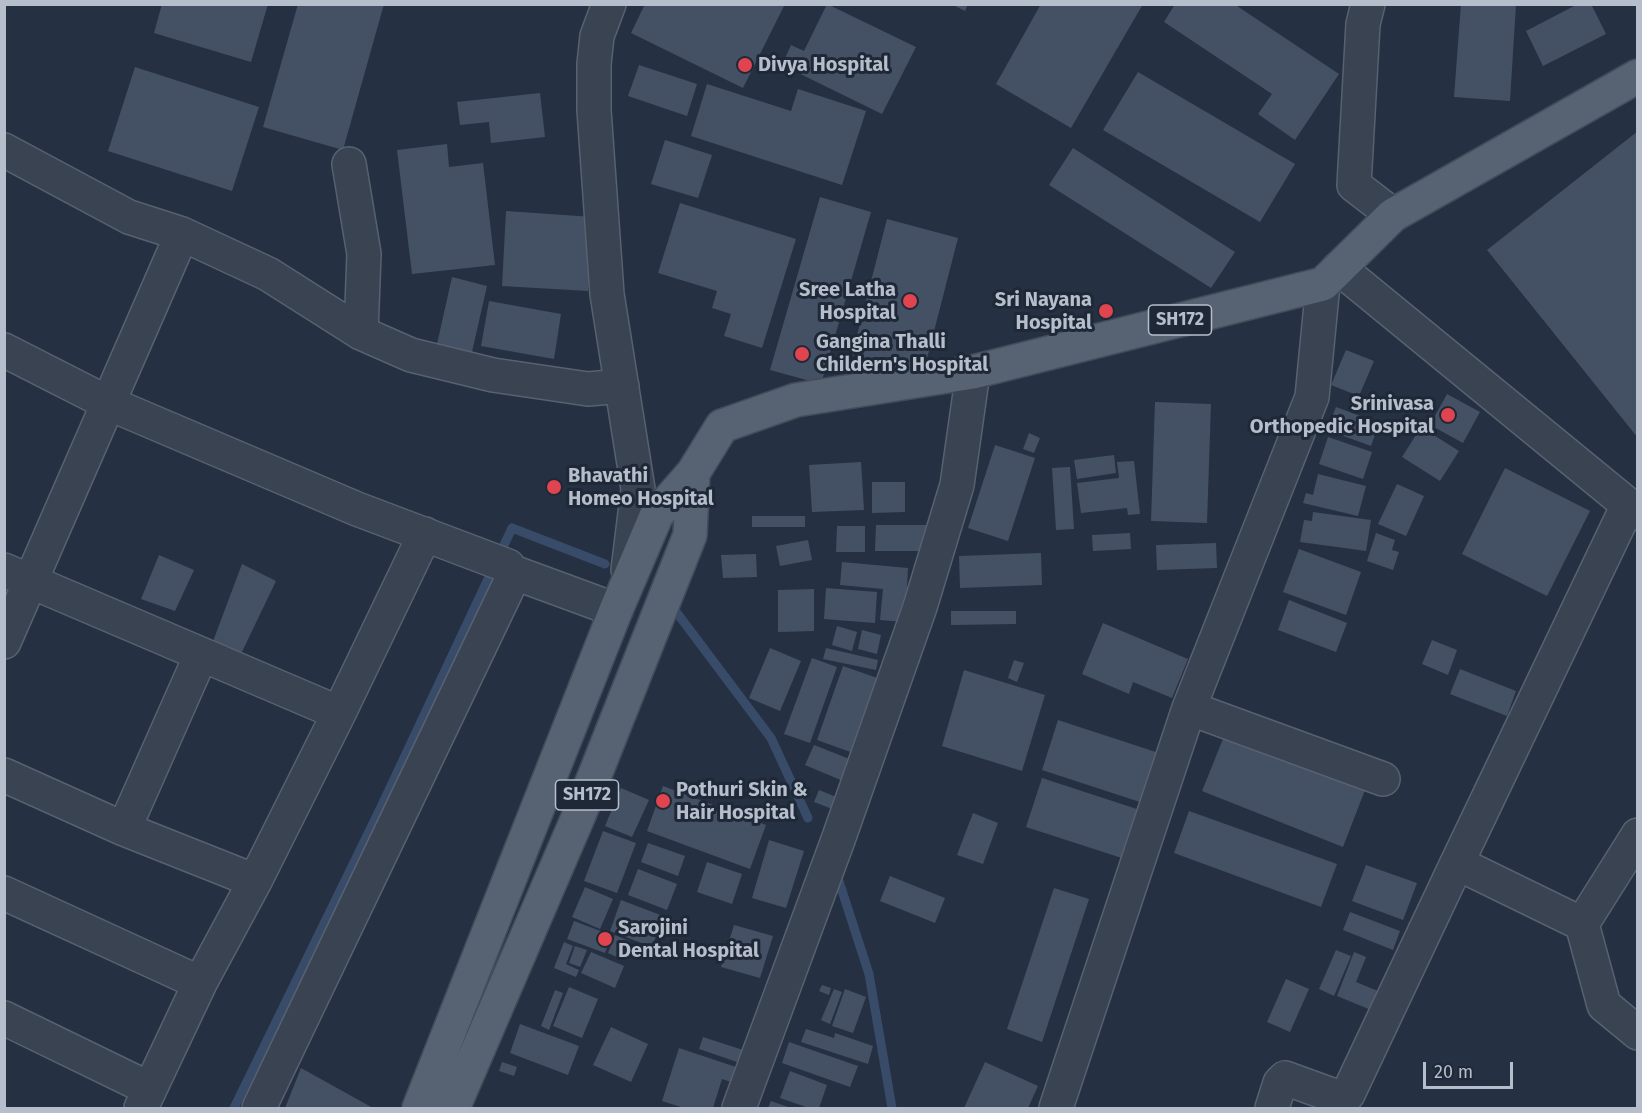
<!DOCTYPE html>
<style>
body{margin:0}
#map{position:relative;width:1642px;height:1113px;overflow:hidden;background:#253142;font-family:"Fira Sans",sans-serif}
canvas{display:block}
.frame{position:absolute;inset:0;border:6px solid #b6becc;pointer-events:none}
.scale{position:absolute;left:1423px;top:1062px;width:90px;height:27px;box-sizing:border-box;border:3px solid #b6becc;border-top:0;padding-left:8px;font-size:18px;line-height:21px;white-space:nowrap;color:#b6becc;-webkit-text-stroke:4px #1e2837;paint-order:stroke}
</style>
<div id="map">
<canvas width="1642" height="1113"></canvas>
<div class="frame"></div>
<div class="scale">20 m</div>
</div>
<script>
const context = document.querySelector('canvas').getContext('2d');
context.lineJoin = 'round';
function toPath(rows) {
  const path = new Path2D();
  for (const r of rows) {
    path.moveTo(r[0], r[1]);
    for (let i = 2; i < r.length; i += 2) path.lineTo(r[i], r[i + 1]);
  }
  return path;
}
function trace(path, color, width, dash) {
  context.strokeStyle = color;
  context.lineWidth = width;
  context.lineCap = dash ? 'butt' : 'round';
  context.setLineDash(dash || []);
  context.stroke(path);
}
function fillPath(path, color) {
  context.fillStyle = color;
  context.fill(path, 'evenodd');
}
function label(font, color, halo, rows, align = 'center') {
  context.font = font + ' "Fira Sans",sans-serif';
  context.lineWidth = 6;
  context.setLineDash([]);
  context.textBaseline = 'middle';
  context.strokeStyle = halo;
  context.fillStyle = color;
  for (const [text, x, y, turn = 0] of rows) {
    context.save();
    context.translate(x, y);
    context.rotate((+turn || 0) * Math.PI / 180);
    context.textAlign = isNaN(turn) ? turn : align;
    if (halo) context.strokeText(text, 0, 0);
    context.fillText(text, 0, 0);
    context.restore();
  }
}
trace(toPath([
 [671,605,771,738,808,818],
 [836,872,869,974,892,1108],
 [234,1108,381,807,512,528,605,564]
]), '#384c6a', 9);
fillPath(toPath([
 [162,4,268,4,251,62,154,33],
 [298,4,384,4,343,150,263,127],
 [645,4,785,4,743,88,631,33],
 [827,4,916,47,882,114,782,65,791,45,804,51],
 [951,4,968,4,965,11],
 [1041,4,1143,4,1071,128,996,84],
 [1175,4,1234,4,1339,74,1295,140,1258,114,1272,94,1164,22],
 [1461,4,1516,4,1510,101,1454,97],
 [1578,4,1591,4,1606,34,1543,66,1526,31],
 [639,65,697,84,687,116,628,96],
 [135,67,259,107,232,191,108,151],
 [1138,72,1295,164,1260,222,1103,130],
 [707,84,791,111,798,89,866,111,842,185,691,136],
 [540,93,545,137,491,143,489,122,460,125,457,102],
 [1638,131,1638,438,1487,250],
 [665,140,712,155,698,198,651,184],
 [447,144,449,167,483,163,495,265,412,274,397,150],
 [1073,148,1235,252,1211,288,1049,185],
 [820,197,871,212,821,384,770,370],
 [680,203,796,239,762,348,724,336,731,314,712,308,717,291,658,273],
 [506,211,593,217,588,291,502,286],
 [887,219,958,238,923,374,852,355],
 [452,277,487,286,472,352,437,344],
 [489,301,561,314,554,359,481,346],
 [1346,350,1374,361,1359,396,1331,385],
 [1447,394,1480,412,1463,443,1430,425],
 [1155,402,1211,404,1207,523,1151,521],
 [1336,407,1379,423,1371,446,1327,430],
 [1421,427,1459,451,1440,481,1402,457],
 [1029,433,1040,438,1034,453,1023,449],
 [1328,437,1372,452,1363,479,1319,464],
 [995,445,1035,458,1008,541,968,528],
 [1114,455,1116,473,1077,479,1074,460],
 [1134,461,1140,514,1128,515,1127,508,1081,513,1077,483,1119,478,1117,462],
 [861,462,864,510,812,512,809,465],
 [1070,467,1074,529,1056,530,1052,468],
 [1505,468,1590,511,1547,596,1462,554],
 [1318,474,1366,486,1358,516,1303,503,1306,493,1313,495],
 [872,482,905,482,905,512,872,513],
 [1397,484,1424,496,1406,536,1378,524],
 [1313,512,1371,520,1366,551,1300,542,1304,520,1312,521],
 [752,516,805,516,805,527,752,527],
 [876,525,928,525,928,551,875,551],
 [837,526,865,526,865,552,836,552],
 [1130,533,1131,549,1093,551,1092,535],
 [1376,533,1395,540,1392,550,1399,552,1393,570,1367,561],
 [808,540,812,560,780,566,776,546],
 [1216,543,1217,568,1157,570,1156,545],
 [1299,549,1361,572,1346,615,1283,592],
 [1041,553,1042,585,960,588,959,556],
 [756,554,757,577,723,578,721,555],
 [159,555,194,570,175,611,141,599],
 [842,562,908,568,906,607,903,622,880,620,883,589,840,585],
 [242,564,276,581,240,656,212,644],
 [826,588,877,592,875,623,824,619],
 [814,589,814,631,778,632,778,590],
 [1289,600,1347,623,1336,652,1278,630],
 [951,611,1016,611,1016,624,951,625],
 [1103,623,1188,659,1172,698,1133,682,1129,694,1082,674],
 [837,626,857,632,852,651,832,645],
 [862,630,881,635,877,654,858,649],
 [1432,640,1457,650,1448,675,1422,664],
 [770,648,801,661,780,711,749,698],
 [826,648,878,660,876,670,823,659],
 [812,658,837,667,810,743,784,734],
 [1014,660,1024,663,1017,682,1008,678],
 [843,666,883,680,856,754,817,740],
 [1460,669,1516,691,1507,716,1450,694],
 [964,670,1045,695,1022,771,942,746],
 [1058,720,1162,754,1146,804,1042,770],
 [1225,734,1365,790,1343,847,1202,791],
 [814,745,852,760,843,781,805,765],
 [1042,778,1143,811,1128,860,1026,827],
 [663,786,766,825,750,869,647,831],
 [621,788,649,800,632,837,605,826],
 [819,790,839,798,835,810,814,802],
 [1189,811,1337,864,1321,907,1174,853],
 [973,813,998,823,983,864,957,855],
 [603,831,636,843,617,893,584,881],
 [769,840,804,851,786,908,752,898],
 [648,843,685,856,678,876,641,862],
 [707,862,742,874,732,904,697,892],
 [1366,865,1417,883,1403,920,1352,901],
 [638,869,677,884,667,910,628,895],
 [890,876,945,898,935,923,880,901],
 [585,887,613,899,600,929,572,917],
 [1054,888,1089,899,1042,1042,1007,1029],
 [621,900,663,916,652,947,610,931],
 [1350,912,1400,931,1393,950,1343,930],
 [574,921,611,935,605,953,567,939],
 [734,925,773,936,760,978,721,967],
 [615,935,631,942,623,960,608,953],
 [564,942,573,946,566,964,579,970,576,977,554,968],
 [575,946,587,950,580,967,569,963],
 [1336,950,1351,956,1334,996,1319,989],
 [591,952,624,966,615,988,581,973],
 [1354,952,1366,957,1356,982,1378,991,1371,1010,1337,996],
 [1286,979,1309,989,1290,1032,1267,1022],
 [822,985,831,988,829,995,819,991],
 [569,987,598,999,582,1038,553,1026],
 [834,989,842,992,830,1024,821,1020],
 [845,989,866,997,853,1033,832,1026],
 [555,990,563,993,549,1030,541,1026],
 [520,1024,579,1046,568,1075,510,1053],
 [611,1027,648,1044,631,1082,593,1065],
 [806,1029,834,1038,835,1033,873,1046,868,1064,801,1042],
 [703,1037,743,1050,740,1063,699,1049],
 [789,1042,858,1066,850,1087,782,1063],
 [679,1048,736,1067,731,1082,722,1079,713,1108,684,1108,662,1101],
 [502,1062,517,1067,514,1076,499,1071],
 [985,1062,1038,1086,1028,1108,964,1108],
 [301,1068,373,1108,285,1108],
 [790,1071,827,1085,819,1108,809,1108,780,1098],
 [771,1101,791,1108,768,1108]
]), '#445164');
const minor = toPath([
 [609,4,597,36,594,64,594,110,607,294,638,489,628,570],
 [1368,4,1363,24,1354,185,1393,215],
 [4,150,129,217,182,234,268,274,361,333,411,355,493,375,588,389,622,386],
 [349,164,364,254,361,333],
 [1339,268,1638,513],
 [4,350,108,403,357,509,508,566,513,577,259,1108],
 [1628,505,1457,863,1582,924,1604,1005,1638,1033],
 [4,570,339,713,425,534],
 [510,571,616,610],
 [4,642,182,234],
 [1189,708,1383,779],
 [4,775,124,829,255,881],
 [124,829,201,655],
 [4,893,200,983],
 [1582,924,1638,835],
 [4,1018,150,1089],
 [141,1108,200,983,255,881,339,713],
 [739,1108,838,840,920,607,957,485,973,372],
 [1056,1108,1189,708,1312,397,1323,284],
 [1272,1108,1280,1083,1285,1078,1343,1099,1348,1094,1457,863]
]);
const major = toPath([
 [419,1108,616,610,657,514,693,473,722,426,796,400,973,372,1323,284,1393,215,1638,76],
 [453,1108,579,815,690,535,693,473]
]);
trace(minor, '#57616f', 36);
trace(major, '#434c5b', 36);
trace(minor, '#394352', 33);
trace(major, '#576272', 33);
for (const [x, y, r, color] of [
 [745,65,8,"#e0444e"],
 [910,301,8,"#e0444e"],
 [1106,311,8,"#e0444e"],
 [802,354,8,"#e0444e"],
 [1448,415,8,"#e0444e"],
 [554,487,8,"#e0444e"],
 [663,801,8,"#e0444e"],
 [605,939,8,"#e0444e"]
]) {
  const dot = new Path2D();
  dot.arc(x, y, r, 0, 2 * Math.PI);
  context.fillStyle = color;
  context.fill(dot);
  trace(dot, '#1e2837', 2);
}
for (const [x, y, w] of [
 [1180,320,63],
 [587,795,63]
]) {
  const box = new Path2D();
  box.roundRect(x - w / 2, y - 15, w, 30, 4.5);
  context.fillStyle = '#1e2837';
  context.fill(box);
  trace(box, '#b6becc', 1.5);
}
label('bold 18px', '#b6becc', null, [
 ["SH172",1180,320],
 ["SH172",587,795]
]);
label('bold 20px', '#b6becc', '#1e2837', [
 ["Divya Hospital",758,65],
 ["Sree Latha",896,290,"right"],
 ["Hospital",896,313,"right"],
 ["Sri Nayana",1092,300,"right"],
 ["Hospital",1092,323,"right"],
 ["Gangina Thalli",816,342],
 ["Childern's Hospital",816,365],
 ["Srinivasa",1434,404,"right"],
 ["Orthopedic Hospital",1434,427,"right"],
 ["Bhavathi",568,476],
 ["Homeo Hospital",568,499],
 ["Pothuri Skin &",676,790],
 ["Hair Hospital",676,813],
 ["Sarojini",618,928],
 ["Dental Hospital",618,951]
], 'left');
</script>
